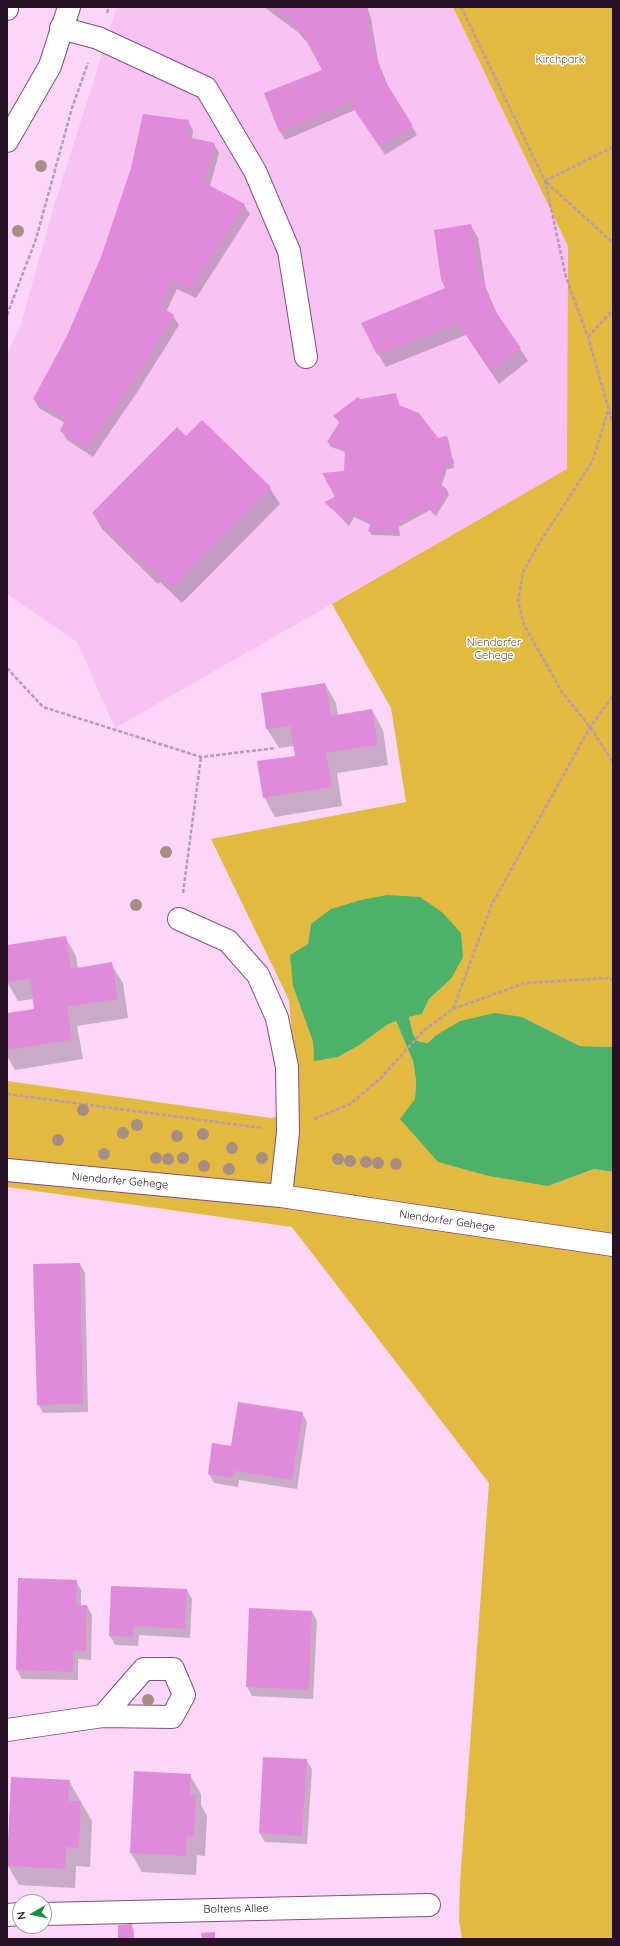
<!DOCTYPE html>
<style>
body{margin:0}
#map{position:relative;width:620px;height:1946px;overflow:hidden;background:#fbd6f7;font-family:Quicksand,sans-serif}
canvas{display:block}
.frame{position:absolute;inset:0;border:8px solid #261125;pointer-events:none}
.north{position:absolute;left:12px;top:1894px;width:40px;height:40px;box-sizing:border-box;background:#fff;border:1px solid #a8a0a8;border-radius:50%;rotate:261deg;font-size:11px;font-weight:700;line-height:16px;text-align:center;color:#261125}
.north::after{content:'';display:block;margin:auto;width:14px;height:18px;background:#1b8a42;clip-path:polygon(50% 0,100% 100%,50% 72%,0 100%)}
</style>
<div id="map">
<canvas width="620" height="1946"></canvas>
<div class="frame"></div>
<div class="north">N</div>
</div>
<script>
const context = document.querySelector('canvas').getContext('2d');
context.lineJoin = 'round';
function fillPath(path, color) {
  context.fillStyle = color;
  context.fill(path, 'evenodd');
}
function toPath(rows) {
  const path = new Path2D();
  for (const r of rows) {
    path.moveTo(r[0], r[1]);
    for (let i = 2; i < r.length; i += 2) path.lineTo(r[i], r[i + 1]);
  }
  return path;
}
function trace(path, color, width, dash) {
  context.strokeStyle = color;
  context.lineWidth = width;
  context.lineCap = dash ? 'butt' : 'round';
  context.setLineDash(dash || []);
  context.stroke(path);
}
function label(font, color, halo, rows, align = 'center') {
  context.font = font + ' Quicksand,sans-serif';
  context.lineWidth = 3;
  context.setLineDash([]);
  context.textBaseline = 'middle';
  context.strokeStyle = halo;
  context.fillStyle = color;
  for (const [text, x, y, turn = 0] of rows) {
    context.save();
    context.translate(x, y);
    context.rotate((+turn || 0) * Math.PI / 180);
    context.textAlign = isNaN(turn) ? turn : align;
    if (halo) context.strokeText(text, 0, 0);
    context.fillText(text, 0, 0);
    context.restore();
  }
}
fillPath(toPath([
 [117,7,453,7,568,246,567,469,115,728,77,642,7,594,7,354,20,327,54,206]
]), '#f8c3f3');
fillPath(toPath([
 [453,7,613,7,613,1047,580,1046,522,1017,435,1036,428,1043,417,1041,413,1034,409,1017,422,1014,429,999,451,979,311,924,308,944,293,986,313,1042,314,1060,338,1057,358,1046,387,1025,396,1021,413,1061,416,1080,415,1099,548,1186,594,1169,613,1172,613,1939,462,1939,459,1920,460,1883,489,1483,292,1227,7,1187,7,1081,271,1118,299,1113,289,1000,211,839,406,802,391,708,332,604,567,469,568,246]
]), '#e2b941');
fillPath(toPath([
 [387,895,420,897,443,913,461,933,463,957,451,979,429,999,422,1014,409,1017,413,1034,417,1041,428,1043,435,1036,460,1021,495,1013,522,1017,580,1046,613,1047,613,1172,594,1169,548,1186,489,1176,438,1162,400,1119,415,1099,416,1080,413,1061,396,1021,387,1025,358,1046,338,1057,314,1061,313,1042,293,986,290,955,308,944,311,924,331,909,361,900]
]), '#4db267');
fillPath(toPath([
 [264,7,367,7,371,18,378,61,389,89,417,135,385,155,355,110,285,140,280,131,323,71,311,47,299,33],
 [188,121,193,130,192,139,214,144,219,153,210,186,244,205,250,214,196,298,177,289,166,312,173,316,179,325,138,391,93,457,67,440,62,431,65,423,39,408,34,399],
 [471,225,478,238,486,288,498,316,528,361,499,384,466,335,386,367,378,354,446,288],
 [395,395,400,406,437,439,447,437,449,442,454,468,447,469,441,487,447,490,449,495,436,516,430,510,399,527,400,536,372,535,369,531,371,525,354,517,349,526,326,502,336,497,345,472,346,452,331,447,328,442,340,423,334,416,361,401],
 [202,421,270,488,280,504,182,603,160,582,158,584,102,529,93,513,186,438],
 [325,684,336,703,338,716,372,710,383,730,388,765,337,773,342,806,275,817,264,797,296,756,294,746,279,748,267,729,262,694],
 [65,937,76,956,78,969,111,964,123,983,128,1018,77,1026,83,1059,15,1070,7,1056,7,1014,36,1010,34,999,18,1001,7,982,7,946],
 [80,1264,85,1273,88,1412,43,1413,38,1404],
 [302,1413,307,1422,297,1489,239,1480,238,1487,214,1483,209,1474,232,1448],
 [76,1581,81,1590,81,1606,87,1606,92,1615,91,1660,78,1659,78,1680,22,1679,17,1670],
 [187,1590,192,1599,190,1638,139,1635,138,1646,115,1645,110,1636],
 [312,1612,317,1621,313,1699,252,1696,247,1687],
 [306,1760,312,1769,307,1844,265,1842,260,1833],
 [190,1775,201,1794,201,1805,207,1816,205,1856,197,1855,196,1875,142,1872,131,1853],
 [11,1778,69,1781,92,1821,90,1867,76,1866,75,1888,19,1885,8,1866],
 [131,1925,134,1930,134,1939,119,1939]
]), '#0003');
fillPath(toPath([
 [274,7,365,7,373,51,385,81,413,126,379,146,349,102,279,132,264,93,322,70,304,36,291,20],
 [143,114,189,120,187,137,215,143,203,182,245,204,191,289,172,281,160,306,174,315,133,382,88,448,60,431,66,418,33,399,67,336,101,257,131,168],
 [471,224,479,274,494,309,521,348,491,372,458,323,377,355,361,323,445,288,441,279,434,230],
 [396,393,399,405,419,413,438,438,447,436,451,459,453,458,454,464,445,465,439,484,447,489,433,513,427,506,397,523,398,532,368,531,371,522,351,513,347,522,324,502,335,497,322,473,344,471,345,449,327,442,340,421,333,416,358,397,361,399],
 [202,420,271,487,172,588,151,567,149,569,92,513,177,427,186,436],
 [325,683,331,716,372,709,378,745,326,753,332,787,263,798,257,761,295,756,290,726,266,729,261,693],
 [66,936,71,969,112,962,118,999,67,1007,72,1040,7,1050,7,1013,34,1009,30,978,7,982,7,945],
 [80,1263,83,1404,37,1405,33,1264],
 [238,1402,303,1412,292,1480,234,1471,233,1478,208,1474,212,1443,231,1446],
 [18,1578,77,1580,76,1605,87,1605,86,1651,73,1651,73,1672,16,1670],
 [111,1586,187,1589,185,1629,134,1626,133,1637,109,1636],
 [249,1608,312,1611,309,1690,246,1687],
 [263,1757,307,1759,302,1836,259,1833],
 [134,1771,191,1774,190,1795,196,1795,194,1837,187,1836,186,1856,130,1853],
 [11,1777,70,1780,68,1801,81,1801,79,1848,66,1847,65,1869,7,1866],
 [132,1924,133,1939,118,1939,118,1925],
 [215,1932,215,1939,202,1939,201,1933]
]), '#e08ada');
const minor = toPath([
 [61,28,98,38,206,88,255,171,289,251,306,357],
 [179,919,228,941,258,975,277,1018,287,1067,288,1132,281,1196],
 [7,1170,281,1196,613,1245],
 [7,1730,103,1716,172,1717,184,1695,173,1669,144,1669,103,1716],
 [44,1914,429,1905],
 [7,1915,20,1914]
]);
const major = toPath([
 [7,9,7,7],
 [7,141,50,66,69,7]
]);
trace(minor, '#834e7e', 24);
trace(major, '#834e7e', 24);
trace(toPath([
 [461,7,545,181,566,277,588,337,613,424],
 [107,13,109,7],
 [613,147,545,181,613,243],
 [7,315,36,239,72,108,88,63],
 [588,337,613,310],
 [608,411,592,462,540,542,523,572,518,601,524,625,562,692,590,727,613,762],
 [7,668,43,707,201,757,276,748],
 [183,893,201,757],
 [453,1009,492,904,590,727,613,696],
 [7,1094,262,1128],
 [314,1119,350,1104,380,1079,423,1031,453,1009,525,983,608,978,613,980]
]), '#b999b6', 2.5, [4, 2]);
trace(minor, '#fff', 22);
trace(major, '#fff', 22);
context.fillStyle = '#a88e82';
for (const [x, y] of [
 [41,166],
 [18,231],
 [166,852],
 [136,905],
 [83,1110],
 [137,1125],
 [123,1133],
 [203,1134],
 [177,1136],
 [58,1140],
 [232,1148],
 [104,1154],
 [156,1158],
 [183,1158],
 [262,1158],
 [168,1159],
 [338,1159],
 [350,1161],
 [366,1162],
 [378,1163],
 [396,1164],
 [204,1166],
 [229,1169],
 [148,1700]
]) {
  context.beginPath();
  context.arc(x, y, 6, 0, 2 * Math.PI);
  context.fill();
}
label('11px', '#645323', '#fff', [
 ["Kirchpark",560,60],
 ["Niendorfer",494,643],
 ["Gehege",494,656]
]);
label('11px', '#261125', '#fff', [
 ["Niendorfer Gehege",120,1181,5],
 ["Niendorfer Gehege",447,1221,8],
 ["Boltens Allee",236,1909,-1]
]);
</script>
